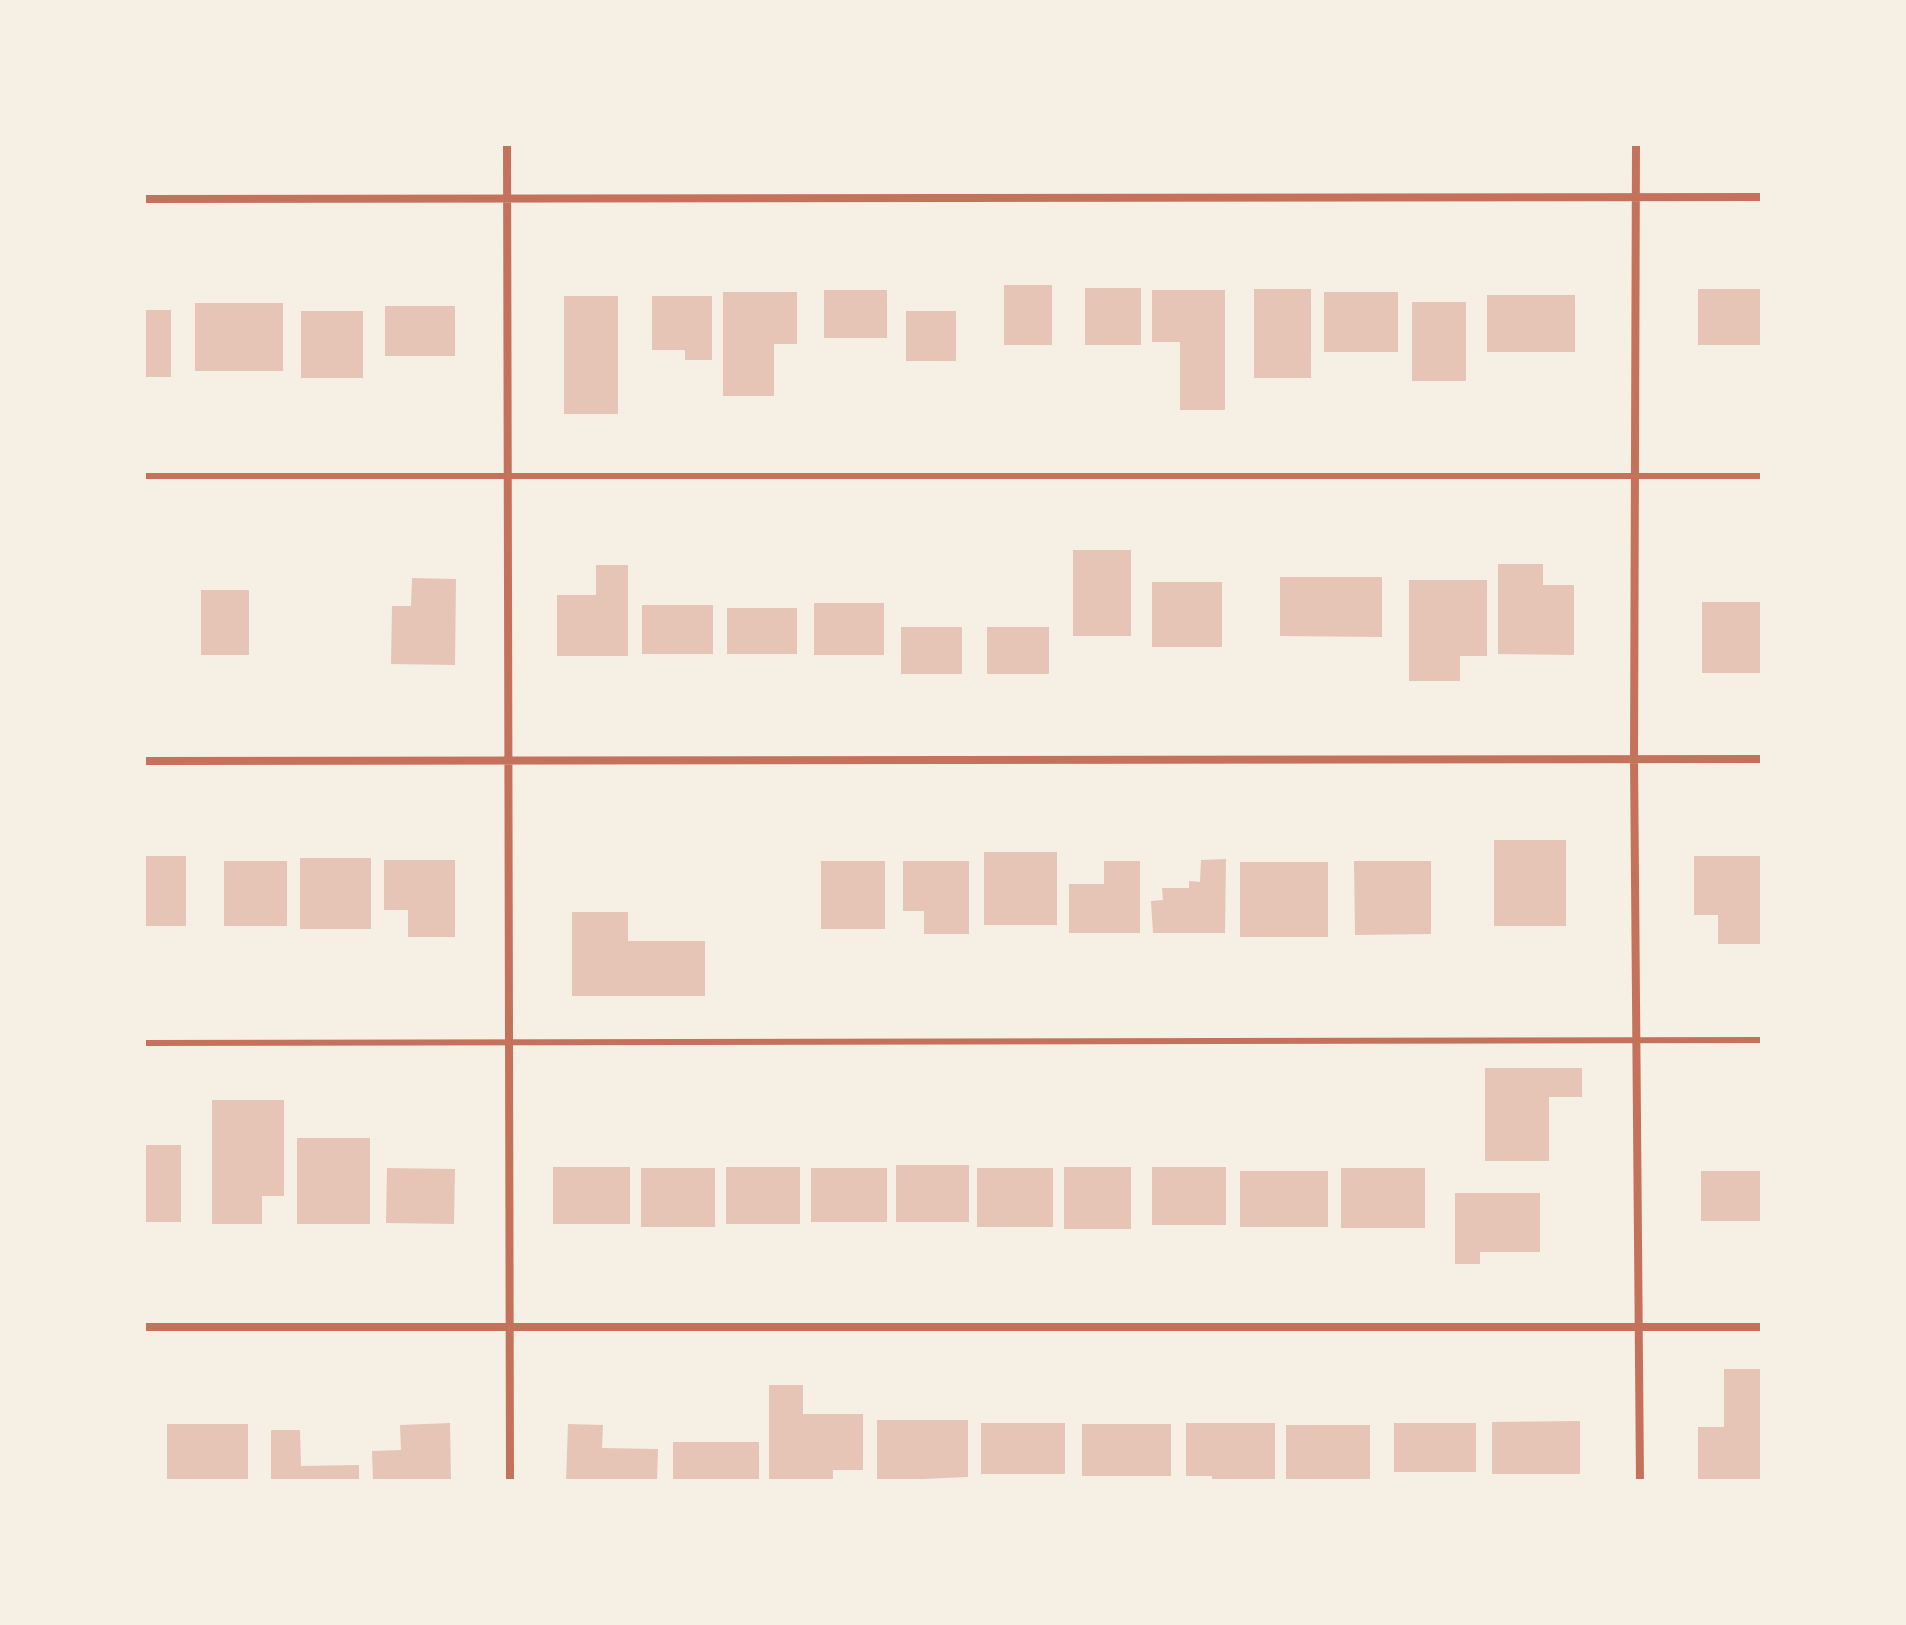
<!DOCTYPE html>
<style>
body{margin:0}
#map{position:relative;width:1906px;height:1625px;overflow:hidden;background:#f6efe4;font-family:Cabin,sans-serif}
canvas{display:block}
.frame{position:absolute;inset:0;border:146px solid #f6efe4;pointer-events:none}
</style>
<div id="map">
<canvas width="1906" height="1625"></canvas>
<div class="frame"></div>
</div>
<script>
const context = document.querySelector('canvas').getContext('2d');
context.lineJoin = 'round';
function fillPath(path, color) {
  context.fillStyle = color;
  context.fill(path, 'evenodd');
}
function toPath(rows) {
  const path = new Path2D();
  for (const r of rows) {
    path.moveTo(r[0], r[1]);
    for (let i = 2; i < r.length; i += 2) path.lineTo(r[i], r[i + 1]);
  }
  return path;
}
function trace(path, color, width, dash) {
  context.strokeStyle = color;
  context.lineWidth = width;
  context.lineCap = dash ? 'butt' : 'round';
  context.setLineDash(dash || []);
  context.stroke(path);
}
fillPath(toPath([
 [1004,285,1052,285,1052,345,1004,345],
 [1085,288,1141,288,1141,345,1085,345],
 [1254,289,1311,289,1311,378,1254,378],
 [1698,289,1762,289,1762,345,1698,345],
 [824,290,887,290,887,338,824,338],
 [1152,290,1225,290,1225,410,1180,410,1180,342,1152,342],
 [723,292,797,292,797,344,774,344,774,396,723,396],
 [1324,292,1398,292,1398,352,1324,352],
 [1487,295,1575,295,1575,352,1487,352],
 [564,296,618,296,618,414,564,414],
 [652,296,712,296,712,360,685,360,685,350,652,350],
 [1412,302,1466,302,1466,381,1412,381],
 [195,303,283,303,283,371,195,371],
 [385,306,455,306,455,356,385,356],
 [144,310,171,310,171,377,144,377],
 [301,311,363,311,363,378,301,378],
 [906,311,956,311,956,361,906,361],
 [1073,550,1131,550,1131,636,1073,636],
 [1498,564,1543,564,1543,585,1574,585,1574,655,1498,654],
 [596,565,628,565,628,656,557,656,557,595,596,595],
 [1280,577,1382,577,1382,637,1280,636],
 [412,578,456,579,455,665,391,664,392,606,411,606],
 [1409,580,1487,580,1487,656,1460,656,1460,681,1409,681],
 [1152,582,1222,582,1222,647,1152,647],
 [201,590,249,590,249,655,201,655],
 [1702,602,1762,602,1762,673,1702,673],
 [814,603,884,603,884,655,814,655],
 [642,605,713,605,713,654,642,654],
 [727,608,797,608,797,654,727,654],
 [901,627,962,627,962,674,901,674],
 [987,627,1049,627,1049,674,987,674],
 [1494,840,1566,840,1566,926,1494,926],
 [984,852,1057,852,1057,925,984,925],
 [144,856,186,856,186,926,144,926],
 [1694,856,1762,856,1762,944,1718,944,1718,915,1694,915],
 [300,858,371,858,371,929,300,929],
 [1226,859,1225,933,1153,933,1151,901,1163,900,1162,888,1189,888,1189,881,1200,882,1201,860],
 [384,860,455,860,455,937,408,937,408,910,384,910],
 [224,861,287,861,287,926,224,926],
 [821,861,885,861,885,929,821,929],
 [903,861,969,861,969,934,924,934,924,911,903,911],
 [1104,861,1140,861,1140,933,1069,933,1069,884,1104,884],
 [1354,861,1431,861,1431,934,1355,935],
 [1240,862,1328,862,1328,937,1240,937],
 [572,912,628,912,628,941,705,941,705,996,572,996],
 [1485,1068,1582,1068,1582,1097,1549,1097,1549,1161,1485,1161],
 [212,1100,284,1100,284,1196,262,1196,262,1224,212,1224],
 [297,1138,370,1138,370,1224,297,1224],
 [144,1145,181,1145,181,1222,144,1222],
 [896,1165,969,1165,969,1222,896,1222],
 [553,1167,630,1167,630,1224,553,1224],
 [726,1167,800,1167,800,1224,726,1224],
 [1064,1167,1131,1167,1131,1229,1064,1229],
 [1152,1167,1226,1167,1226,1225,1152,1225],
 [387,1168,455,1169,454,1224,386,1223],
 [641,1168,715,1168,715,1227,641,1227],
 [811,1168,887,1168,887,1222,811,1222],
 [977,1168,1053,1168,1053,1227,977,1227],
 [1341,1168,1425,1168,1425,1228,1341,1228],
 [1240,1171,1328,1171,1328,1227,1240,1227],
 [1701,1171,1762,1171,1762,1221,1701,1221],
 [1455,1193,1540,1193,1540,1252,1480,1252,1480,1264,1455,1264],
 [1724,1369,1762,1369,1762,1481,1698,1481,1698,1427,1724,1427],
 [769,1385,803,1385,803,1414,863,1414,863,1470,833,1470,833,1481,769,1481],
 [877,1420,968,1420,968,1477,877,1481],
 [1580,1421,1580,1474,1492,1474,1492,1422],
 [450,1423,451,1481,373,1481,372,1451,401,1450,400,1425],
 [981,1423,1065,1423,1065,1474,981,1474],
 [1186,1423,1275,1423,1275,1481,1212,1481,1212,1476,1186,1476],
 [1394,1423,1476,1423,1476,1472,1394,1472],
 [167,1424,248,1424,248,1481,167,1481],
 [568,1424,603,1425,602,1448,658,1449,657,1481,566,1481],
 [1082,1424,1171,1424,1171,1476,1082,1476],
 [1286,1425,1370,1425,1370,1479,1286,1479],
 [271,1430,300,1430,301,1466,359,1465,359,1481,271,1481],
 [673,1442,759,1442,759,1481,673,1481]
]), '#e6c5b7');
trace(toPath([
 [144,476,1762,476],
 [144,1043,1762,1040]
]), '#c5725c', 6);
trace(toPath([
 [507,144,510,1481],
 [1636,144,1634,759,1640,1481],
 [144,199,1762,197],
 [144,761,1762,759],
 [144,1327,1762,1327]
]), '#c5725c', 8);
</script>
